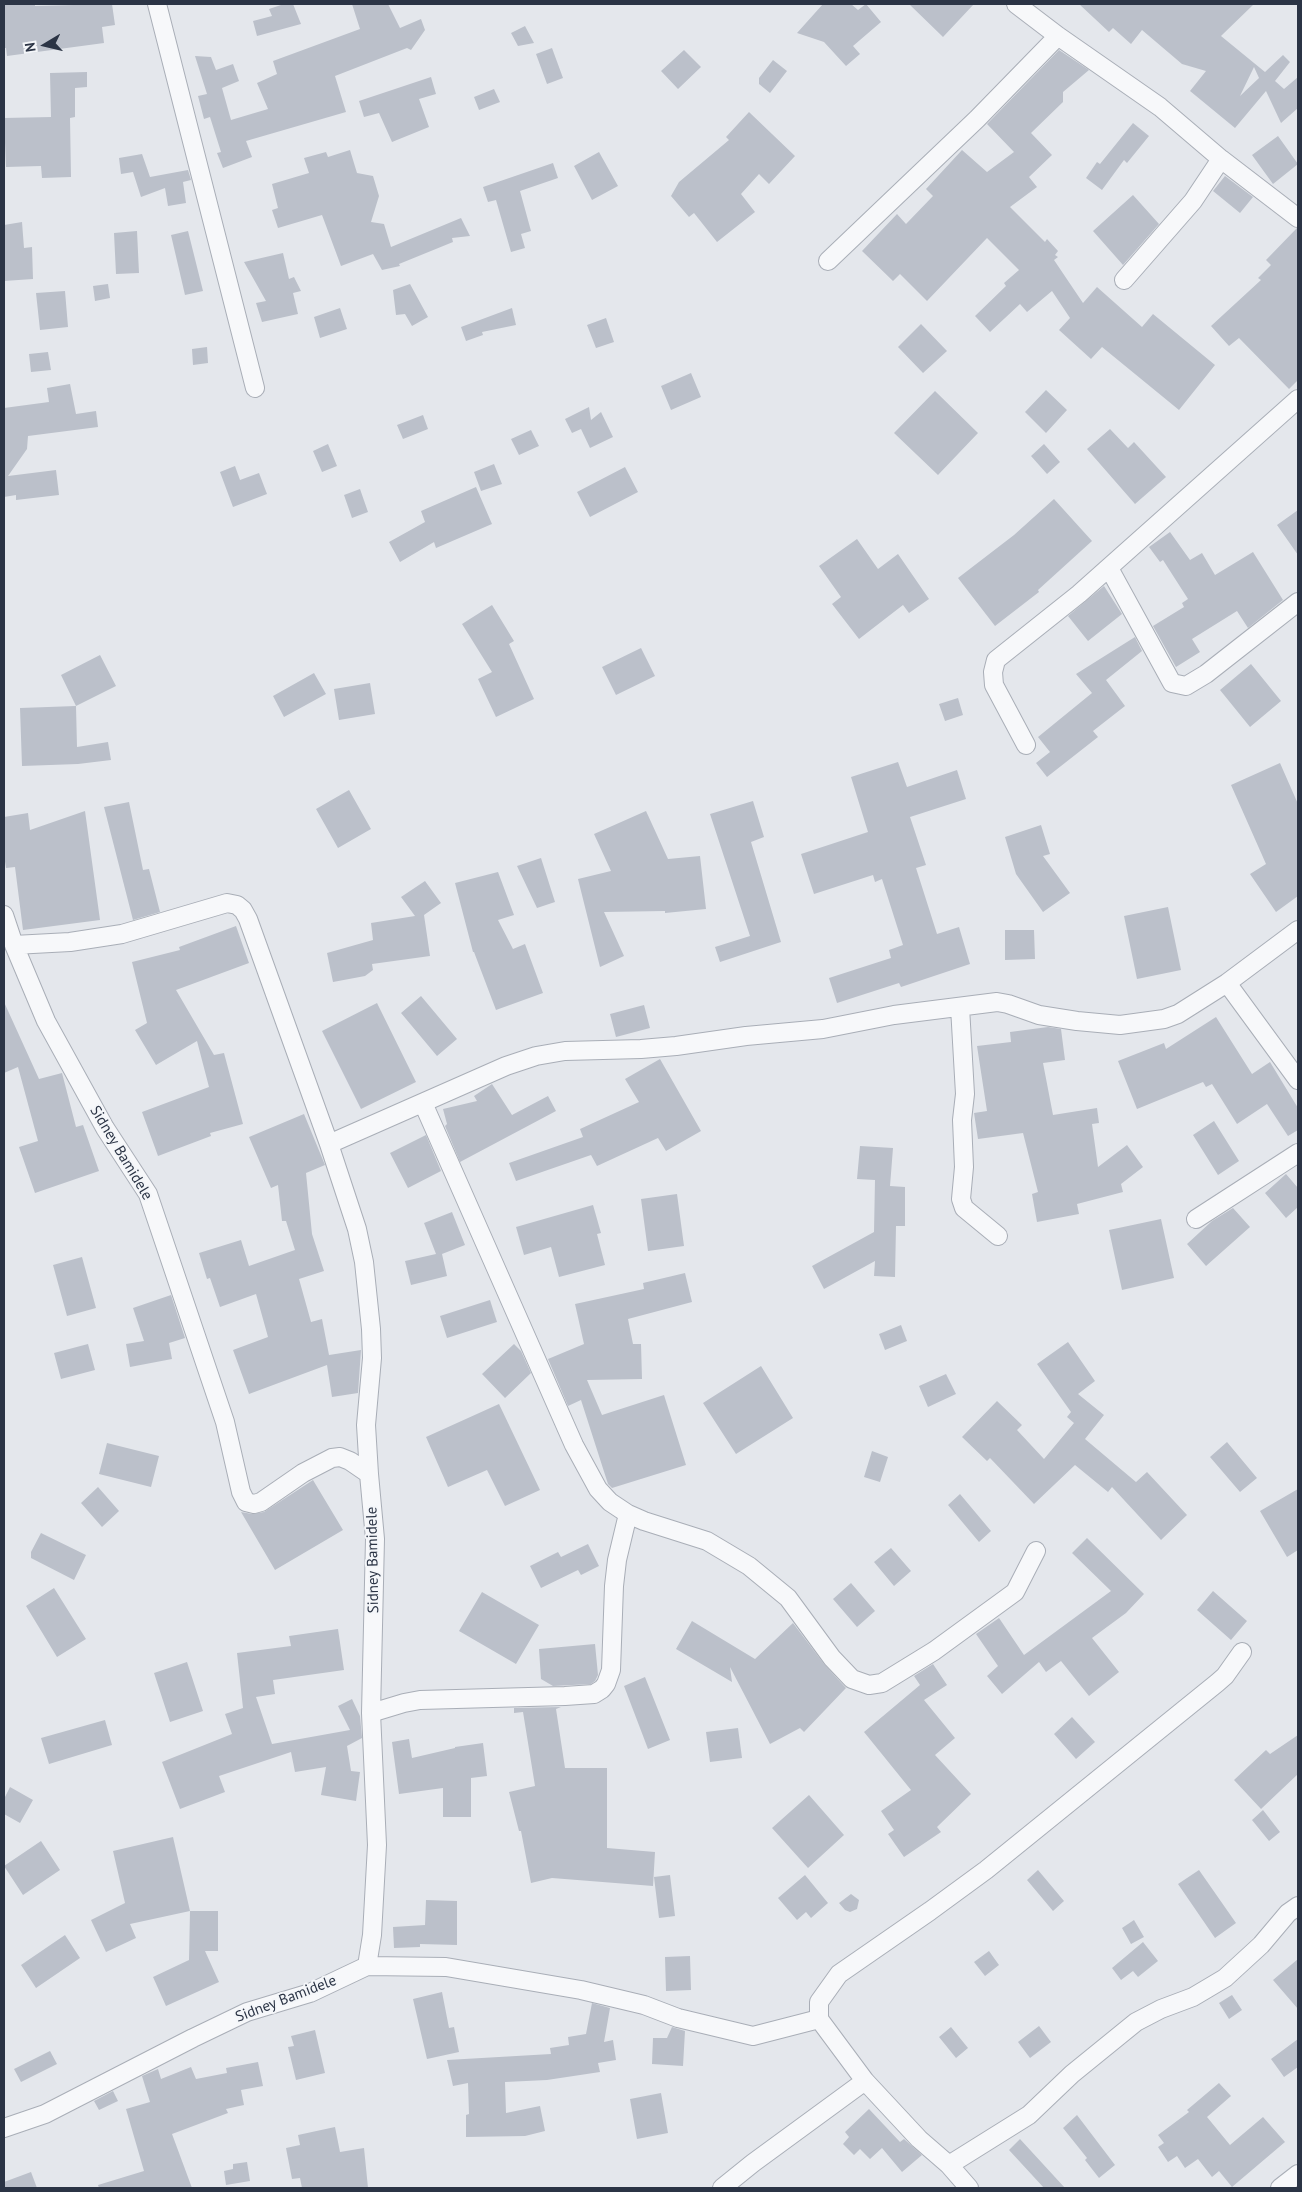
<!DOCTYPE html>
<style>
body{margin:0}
#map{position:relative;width:1302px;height:2192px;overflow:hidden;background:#e4e7ec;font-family:"PT Sans",sans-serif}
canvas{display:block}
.frame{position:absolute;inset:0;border:5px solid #2b3445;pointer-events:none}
.north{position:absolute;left:20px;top:20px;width:50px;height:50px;-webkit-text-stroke:4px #f4f6f9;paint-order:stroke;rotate:261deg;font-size:14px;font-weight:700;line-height:20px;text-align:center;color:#2b3445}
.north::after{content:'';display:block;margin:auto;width:18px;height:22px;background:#2b3445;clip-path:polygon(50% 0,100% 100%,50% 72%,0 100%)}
</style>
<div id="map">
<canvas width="1302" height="2192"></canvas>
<div class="frame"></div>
<div class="north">N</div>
</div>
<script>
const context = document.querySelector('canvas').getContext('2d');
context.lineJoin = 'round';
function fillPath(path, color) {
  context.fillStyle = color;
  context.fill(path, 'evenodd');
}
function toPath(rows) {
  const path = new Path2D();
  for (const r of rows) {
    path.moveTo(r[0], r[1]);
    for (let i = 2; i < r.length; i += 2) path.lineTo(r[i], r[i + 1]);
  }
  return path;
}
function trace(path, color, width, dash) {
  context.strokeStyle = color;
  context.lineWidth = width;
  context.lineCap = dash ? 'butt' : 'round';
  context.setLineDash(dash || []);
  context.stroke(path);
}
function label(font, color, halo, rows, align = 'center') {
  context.font = font + ' "PT Sans",sans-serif';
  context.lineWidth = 4;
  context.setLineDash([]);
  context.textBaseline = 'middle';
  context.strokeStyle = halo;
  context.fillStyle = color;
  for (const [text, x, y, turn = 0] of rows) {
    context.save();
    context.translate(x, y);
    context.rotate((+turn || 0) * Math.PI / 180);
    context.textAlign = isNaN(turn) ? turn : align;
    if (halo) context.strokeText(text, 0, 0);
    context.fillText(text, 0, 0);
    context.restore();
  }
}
fillPath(toPath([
 [4,4,35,4,35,6,112,4,115,25,102,27,104,43,7,56,6,48,4,48],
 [284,4,293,4,301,24,257,36,253,21,272,16,269,9],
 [352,4,388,4,400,28,421,19,425,30,411,50,407,48,335,76,346,112,246,141,252,157,223,168,217,153,221,152,210,117,204,119,198,96,207,94,195,56,211,57,216,70,233,64,239,81,222,88,231,120,268,109,257,83,277,74,273,61,360,29],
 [823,4,851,4,858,10,866,4,881,22,853,46,860,54,846,66,824,42,797,33],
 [909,4,974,4,943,37],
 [1079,4,1254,4,1221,36,1265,72,1283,55,1290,62,1275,81,1284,89,1298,77,1298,108,1281,123,1266,91,1235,128,1190,91,1206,71,1182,64,1142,30,1131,44,1113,28,1109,32],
 [1254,67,1259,78,1240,96],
 [525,26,534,43,518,46,511,33],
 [552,48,563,78,547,84,536,54],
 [684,50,701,67,678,89,661,71],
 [1059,50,1089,70,1063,92,1063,102,1031,133,1052,155,1029,177,1037,187,1010,207,1045,242,1047,239,1058,251,1055,255,1058,257,1054,260,1083,303,1097,287,1142,327,1153,314,1215,365,1179,410,1102,347,1091,359,1059,330,1070,318,1052,291,1027,312,1020,304,990,332,975,316,1006,286,1004,283,1019,270,987,238,927,301,900,274,893,281,862,251,897,214,906,224,933,196,926,189,962,150,987,172,1014,152,987,124],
 [773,60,787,71,770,93,759,84,759,78],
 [87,72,87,87,75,88,75,117,70,118,71,177,42,178,41,166,6,167,4,118,51,117,50,73],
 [431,77,436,94,419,99,429,127,392,142,379,113,364,117,359,101],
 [494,89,500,102,479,110,474,97],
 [749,112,795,156,769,184,759,174,741,194,755,212,717,242,694,213,689,217,671,196,679,182,729,140,726,137],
 [1133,123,1149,136,1127,163,1124,160,1102,190,1086,178,1097,162,1100,164],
 [1278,136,1298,164,1273,184,1252,155],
 [350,150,357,173,373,176,379,196,371,222,384,224,391,247,461,218,470,236,452,238,453,242,399,264,400,266,382,270,373,254,341,266,322,215,278,228,272,210,278,208,272,184,309,173,304,158,326,152,328,157],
 [599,152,618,186,592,200,574,166],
 [142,154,150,177,188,170,191,180,183,182,186,203,168,206,165,188,141,197,133,172,121,174,119,158],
 [553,163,558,178,520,191,531,231,521,234,525,248,511,252,496,200,488,202,483,187],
 [1225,176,1253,197,1240,213,1213,191],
 [1133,195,1159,224,1123,265,1093,231],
 [22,222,24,248,32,247,33,279,4,281,4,225],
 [1297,228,1298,380,1289,389,1239,338,1229,346,1211,326,1261,280,1258,278,1271,265,1266,260],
 [137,231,139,273,116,274,114,233],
 [188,231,203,291,185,295,171,235],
 [283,253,289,279,294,277,301,291,293,293,298,314,262,322,256,303,266,301,244,262],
 [108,284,110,298,95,301,93,286],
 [410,284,428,317,412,326,405,314,396,315,393,290],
 [65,291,68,327,40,330,36,293],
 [340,308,347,329,320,338,314,317],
 [512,308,516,325,482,332,483,335,466,341,461,327],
 [606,318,614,342,596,348,587,325],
 [921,324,947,351,923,373,898,347],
 [207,347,208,363,193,365,192,349],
 [48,352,51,370,31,372,29,354],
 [691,373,701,397,671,410,661,386],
 [70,384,76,414,96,411,98,427,28,436,27,449,8,476,56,470,59,495,16,500,16,495,4,497,4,408,49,402,47,388],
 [1046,390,1067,410,1046,433,1025,412],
 [935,391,978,433,938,475,894,433],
 [589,407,591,420,601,412,613,437,590,448,581,429,572,433,565,419],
 [423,415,428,429,403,439,397,425],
 [1110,429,1128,448,1134,442,1166,477,1135,504,1087,449],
 [531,430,539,446,519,455,511,439],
 [328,444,337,466,322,472,313,451],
 [1044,444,1060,462,1047,474,1031,456],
 [494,464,502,484,481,491,474,472],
 [235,466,240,480,259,473,267,494,233,507,220,472],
 [625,467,638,492,590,517,577,492],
 [476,487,492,524,436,548,434,542,400,562,389,542,425,522,421,511],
 [360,489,368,512,352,518,344,495],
 [1054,499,1092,541,1038,590,1039,592,995,626,958,578,1014,535],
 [1298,510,1298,555,1277,525],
 [1170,532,1190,560,1202,553,1215,575,1253,552,1283,600,1248,628,1237,611,1192,639,1200,652,1176,667,1153,626,1184,607,1182,603,1188,599,1163,560,1160,562,1149,547],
 [857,539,878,569,898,554,929,599,909,613,903,605,859,639,832,604,841,597,819,566],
 [1104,586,1122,614,1088,641,1068,616],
 [492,605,514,641,509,644,534,699,496,717,478,679,492,672,462,624],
 [1135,637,1142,651,1106,680,1125,706,1093,731,1098,737,1047,777,1036,763,1050,752,1038,737,1092,693,1076,674],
 [641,648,655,676,616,695,602,667],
 [100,655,116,686,76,706,61,675],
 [1251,664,1281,701,1250,727,1220,690],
 [314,673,326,694,284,717,273,696],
 [370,683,375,714,339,720,334,689],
 [958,698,963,715,945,721,939,704],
 [76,706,77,747,108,742,111,760,78,764,22,766,20,708],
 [898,762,907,787,957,770,966,799,910,817,926,865,916,868,937,934,959,927,970,964,901,987,899,983,837,1003,829,978,891,958,889,950,903,945,882,879,875,882,873,875,814,894,801,854,868,832,851,777],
 [1280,763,1298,804,1298,896,1276,912,1250,874,1266,864,1231,785],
 [349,790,371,829,338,848,316,809],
 [753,801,764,837,751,842,781,942,720,962,715,947,750,936,710,814],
 [129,802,143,870,149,869,160,912,133,920,104,807],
 [85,811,100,920,23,930,15,867,6,868,4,855,4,817,28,813,30,830],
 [646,811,668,859,700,856,706,909,665,913,665,911,604,912,624,956,600,967,578,879,611,871,594,834],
 [1041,825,1050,854,1043,856,1070,893,1043,912,1016,874,1005,837],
 [541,858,555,902,537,908,517,866],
 [498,872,514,915,498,920,513,949,525,944,543,993,496,1010,474,952,473,952,455,883],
 [425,881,441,903,424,915,430,956,372,964,373,970,365,976,333,982,327,953,373,940,371,923,415,916,401,897],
 [1168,907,1181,970,1137,979,1124,916],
 [236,926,249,963,176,990,214,1055,224,1053,243,1124,210,1133,211,1136,158,1156,142,1112,209,1087,197,1041,156,1065,135,1030,147,1023,132,962,180,950,179,947],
 [1005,930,1034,930,1035,959,1005,960],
 [421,996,457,1039,437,1056,401,1013],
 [4,1002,39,1079,62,1073,76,1127,83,1125,99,1171,35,1193,19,1147,38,1141,18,1067,4,1073],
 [377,1003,416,1082,361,1109,322,1031],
 [644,1005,650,1028,616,1037,610,1014],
 [1216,1017,1252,1074,1270,1062,1298,1108,1298,1130,1288,1136,1267,1104,1237,1124,1212,1084,1206,1087,1203,1082,1137,1109,1118,1061,1164,1043,1166,1049],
 [1048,1027,1061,1029,1065,1060,1043,1063,1053,1115,1097,1108,1099,1123,1092,1124,1098,1167,1127,1145,1143,1167,1121,1184,1123,1192,1077,1204,1079,1214,1037,1222,1032,1194,1038,1192,1023,1133,978,1139,974,1113,987,1111,977,1046,1011,1042,1010,1032],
 [660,1059,701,1131,666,1151,658,1138,597,1166,591,1155,516,1181,509,1163,583,1137,580,1129,639,1102,625,1079],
 [492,1084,512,1115,548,1096,556,1111,460,1162,445,1126,447,1124,443,1109,477,1101,474,1096],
 [304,1114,325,1165,306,1173,312,1234,324,1271,299,1279,311,1322,322,1319,329,1355,361,1350,358,1393,332,1397,327,1365,249,1394,233,1350,268,1337,256,1294,220,1307,210,1278,207,1279,199,1253,241,1240,249,1266,295,1250,286,1221,282,1221,278,1185,271,1188,249,1137],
 [1214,1121,1239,1161,1218,1175,1193,1135],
 [426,1135,441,1171,408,1188,390,1153],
 [860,1146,893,1148,890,1186,905,1187,905,1226,896,1226,895,1277,874,1276,875,1261,824,1289,812,1266,874,1232,875,1180,857,1179],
 [1286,1174,1298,1188,1298,1207,1286,1218,1265,1193],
 [677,1194,684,1246,648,1251,641,1199],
 [593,1205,601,1233,597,1234,605,1265,559,1277,551,1247,524,1255,516,1227],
 [1233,1208,1250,1227,1206,1266,1187,1244,1212,1221],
 [452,1212,465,1245,442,1254,447,1276,411,1285,405,1261,436,1254,424,1223],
 [1161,1219,1174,1278,1122,1290,1109,1230],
 [82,1257,96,1308,67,1316,53,1265],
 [685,1273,692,1302,628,1319,633,1344,641,1344,642,1379,587,1380,602,1415,664,1395,686,1465,612,1488,608,1484,581,1400,568,1406,548,1359,584,1344,575,1304,644,1289,643,1283],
 [171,1295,185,1338,169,1343,172,1359,130,1367,126,1344,144,1341,133,1308],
 [490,1300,497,1322,447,1338,440,1316],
 [901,1325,907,1341,885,1350,879,1334],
 [1068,1342,1095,1381,1078,1394,1104,1415,1085,1439,1136,1482,1147,1472,1187,1515,1161,1540,1112,1487,1108,1492,1075,1465,1034,1504,990,1458,987,1461,962,1437,997,1401,1022,1425,1017,1430,1044,1459,1074,1423,1067,1417,1071,1412,1037,1364],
 [88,1344,95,1370,61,1379,54,1353],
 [514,1344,521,1351,531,1373,505,1398,482,1374],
 [761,1366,793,1418,736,1454,703,1403],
 [946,1374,956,1394,928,1407,919,1386],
 [499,1404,540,1490,505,1506,487,1470,448,1487,426,1437],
 [1227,1442,1257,1478,1240,1492,1210,1457],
 [107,1443,159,1456,151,1487,99,1474],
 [872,1451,888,1457,880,1482,864,1477],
 [313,1480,343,1530,275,1570,241,1512,252,1514,264,1512],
 [98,1487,119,1511,102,1527,81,1503],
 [1298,1489,1298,1550,1287,1557,1260,1511],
 [960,1494,991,1531,979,1542,948,1505],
 [41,1533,86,1555,74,1580,31,1558,31,1552],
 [1087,1538,1144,1594,1126,1613,1092,1638,1119,1672,1089,1696,1061,1661,1046,1672,1039,1662,1002,1694,987,1676,998,1666,976,1634,999,1618,1024,1655,1111,1591,1072,1553],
 [588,1544,599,1566,581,1575,578,1570,541,1588,530,1566,558,1552,561,1557],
 [891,1548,911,1571,894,1586,874,1562],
 [851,1583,875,1611,857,1627,833,1599],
 [54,1588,86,1639,57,1657,26,1606],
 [1213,1591,1247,1621,1231,1640,1197,1610],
 [482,1592,539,1625,516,1664,459,1631],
 [692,1621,755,1659,793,1623,824,1664,846,1688,804,1732,800,1728,770,1744,730,1667,732,1682,676,1649],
 [338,1629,344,1670,273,1680,275,1694,256,1697,272,1744,350,1730,338,1706,352,1699,360,1716,362,1738,347,1746,351,1771,360,1772,356,1801,321,1795,326,1767,295,1772,291,1752,219,1776,225,1792,180,1809,162,1762,232,1734,225,1714,243,1708,237,1653,291,1646,289,1636],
 [595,1644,598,1675,595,1681,591,1684,553,1686,541,1679,539,1649],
 [187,1662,203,1711,170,1722,154,1673],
 [933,1664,947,1685,924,1700,955,1738,935,1755,971,1794,937,1827,941,1832,904,1857,888,1834,894,1830,881,1811,911,1790,864,1732,920,1685,914,1676],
 [645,1677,670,1740,648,1749,624,1686],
 [561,1707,556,1709,565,1768,607,1768,607,1848,655,1852,653,1886,552,1878,531,1883,521,1831,519,1831,509,1792,535,1786,523,1712,514,1713,514,1708],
 [1072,1717,1095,1742,1076,1759,1054,1734],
 [105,1720,112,1745,49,1764,41,1738],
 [738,1728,742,1758,710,1762,706,1732],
 [1298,1735,1298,1774,1261,1809,1234,1780,1266,1750,1270,1754],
 [409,1739,412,1758,455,1748,455,1747,483,1743,487,1776,471,1778,471,1817,443,1817,443,1788,399,1794,392,1742],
 [10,1787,33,1800,20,1823,4,1814,4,1799],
 [809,1795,844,1835,808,1868,772,1828],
 [1263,1810,1280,1832,1269,1841,1252,1820],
 [173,1837,190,1911,130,1924,136,1938,106,1952,91,1920,125,1903,113,1851],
 [41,1841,60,1870,23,1895,4,1866],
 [1038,1870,1064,1901,1053,1911,1027,1880],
 [1199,1870,1236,1923,1215,1938,1178,1884],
 [670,1875,675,1916,659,1918,654,1877],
 [805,1875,828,1903,811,1918,806,1912,797,1920,778,1898],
 [851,1894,859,1900,857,1909,850,1912,845,1910,839,1903],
 [426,1900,457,1901,457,1945,420,1944,420,1947,394,1948,393,1927,425,1925],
 [190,1911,218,1911,218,1951,205,1951,219,1982,166,2006,153,1977,189,1960],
 [1134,1920,1144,1937,1131,1944,1122,1928],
 [65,1935,80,1958,36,1988,21,1965],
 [1143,1942,1158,1961,1138,1977,1133,1971,1121,1980,1112,1968],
 [989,1951,999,1965,985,1976,974,1962],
 [690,1956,691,1990,666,1991,665,1957],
 [1298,1959,1298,2009,1273,1980],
 [442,1992,449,2028,454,2027,459,2052,427,2059,413,1999],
 [1232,1995,1242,2010,1229,2019,1219,2003],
 [592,2003,610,2008,604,2042,613,2040,616,2060,598,2063,600,2072,547,2080,505,2082,506,2113,540,2106,545,2131,525,2136,466,2137,466,2115,469,2114,468,2083,453,2086,447,2060,551,2054,550,2048,569,2045,568,2037,586,2034],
 [1039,2026,1051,2042,1030,2058,1018,2042],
 [672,2027,685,2031,683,2066,652,2064,653,2038,667,2038],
 [951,2027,968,2048,956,2058,939,2037],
 [315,2030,325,2073,296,2080,288,2047,294,2046,291,2036],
 [1298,2039,1298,2067,1284,2077,1271,2059],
 [50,2051,57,2064,21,2082,14,2069],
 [258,2062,263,2086,241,2090,244,2105,226,2109,228,2113,172,2134,192,2188,99,2188,98,2185,144,2171,126,2109,150,2102,142,2076,158,2069,161,2079,191,2067,196,2079,227,2073,226,2068],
 [1219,2083,1231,2096,1207,2117,1230,2145,1263,2117,1285,2142,1232,2187,1219,2171,1212,2177,1198,2159,1185,2168,1177,2156,1168,2162,1158,2147,1164,2143,1158,2135,1189,2112,1187,2110],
 [113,2091,118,2101,99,2110,94,2101],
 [661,2093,668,2133,637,2139,630,2099],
 [869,2109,900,2142,904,2139,922,2155,902,2172,882,2148,870,2159,860,2149,854,2155,843,2144,849,2137,845,2132],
 [1077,2115,1115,2165,1099,2178,1085,2160,1087,2158,1063,2128],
 [335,2127,340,2152,364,2148,368,2188,302,2188,300,2178,292,2179,286,2148,300,2145,298,2135],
 [1020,2139,1065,2188,1044,2188,1009,2150],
 [247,2162,250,2181,226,2185,224,2171,233,2169,233,2164],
 [31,2172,37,2188,4,2188,4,2182]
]), '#bbc0ca');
const minor = toPath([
 [157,4,255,388],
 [1016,4,1058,36,1160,107,1221,159,1298,218],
 [828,261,977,119,1058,36],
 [1124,280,1193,201,1221,159],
 [1109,568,1172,683,1186,686,1206,674,1298,602],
 [1026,745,994,685,993,672,996,660,1079,594,1298,399],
 [4,915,14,945,46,1021,105,1128,148,1194,225,1422,241,1492,246,1502,254,1504,261,1502,303,1473,332,1458,340,1457,350,1461,369,1474,375,1539,371,1713,377,1845,372,1935,367,1966,310,1993,247,2012,193,2038,45,2114,4,2128],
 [14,945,70,942,122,934,227,903,237,905,243,910,248,919,329,1144],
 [1227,983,1298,1080],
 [960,1007,965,1094,962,1120,964,1167,961,1199,964,1208,998,1236],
 [423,1103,574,1445,598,1489,610,1502,628,1514,644,1521,707,1541,749,1566,788,1598,832,1658,852,1679,869,1685,882,1683,934,1651,1015,1592,1036,1551],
 [1196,1219,1298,1153],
 [369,1474,366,1425,372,1358,371,1329,364,1262,357,1229,329,1144,506,1066,536,1056,565,1051,641,1049,676,1046,746,1036,823,1029,894,1015,997,1002,1008,1004,1039,1015,1077,1021,1120,1025,1164,1019,1178,1014,1227,983,1298,930],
 [371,1713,404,1703,420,1700,565,1696,594,1694,602,1689,606,1684,611,1670,614,1586,617,1560,628,1514],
 [367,1966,446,1967,581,1990,644,2005,678,2018,753,2036,819,2019],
 [949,2165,1029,2115,1072,2074,1136,2022,1161,2009,1193,1997,1225,1978,1261,1945,1288,1913,1298,1906],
 [722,2188,753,2163,865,2081],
 [969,2188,949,2165,919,2139,865,2081,819,2019,819,2002,839,1974,930,1911,986,1870,1217,1683,1225,1676,1242,1652],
 [1280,2188,1298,2174]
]);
trace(minor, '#a9aeb7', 20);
trace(minor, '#f7f8fa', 18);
label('15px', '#2b3445', '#f4f6f9', [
 ["Sidney Bamidele",121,1153,59],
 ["Sidney Bamidele",373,1560,-91],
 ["Sidney Bamidele",286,1999,-21]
]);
</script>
